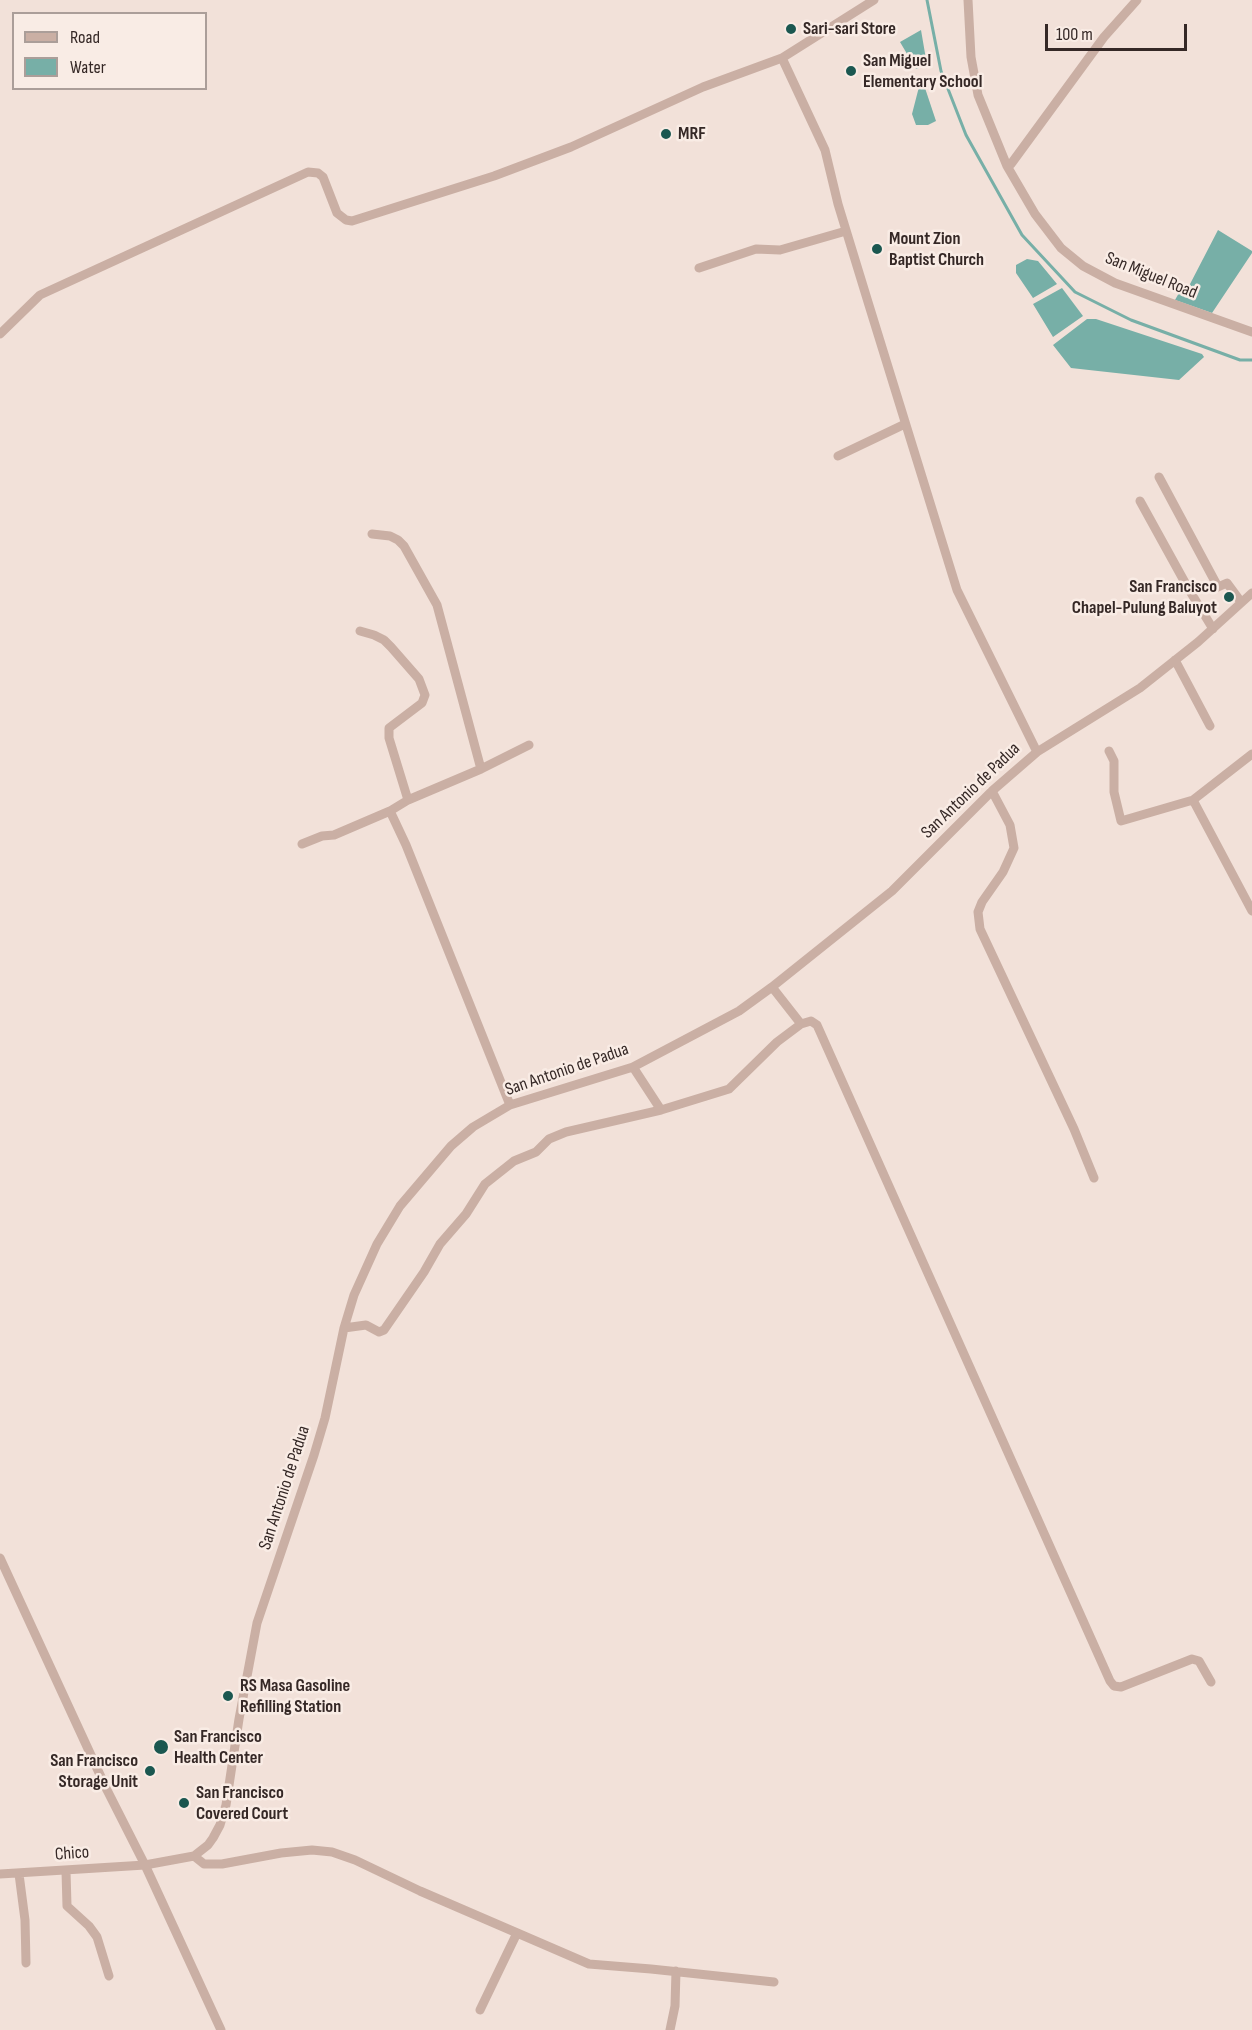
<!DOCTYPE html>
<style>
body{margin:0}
#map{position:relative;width:1252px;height:2030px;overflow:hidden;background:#f2e1d9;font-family:"Sofia Sans Condensed",sans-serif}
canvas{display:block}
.legend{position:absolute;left:12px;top:12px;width:195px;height:78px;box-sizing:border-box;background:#f9ece5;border:2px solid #ab9e99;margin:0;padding:8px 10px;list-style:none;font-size:18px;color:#352826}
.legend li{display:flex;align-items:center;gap:12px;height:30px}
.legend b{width:30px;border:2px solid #ab9e99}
.scale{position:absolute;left:1045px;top:24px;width:142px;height:27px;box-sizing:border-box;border:3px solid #352826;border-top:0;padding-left:8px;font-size:18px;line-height:21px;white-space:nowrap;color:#352826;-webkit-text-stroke:4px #f9ece5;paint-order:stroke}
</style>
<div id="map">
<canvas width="1252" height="2030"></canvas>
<ul class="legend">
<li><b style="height:8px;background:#caafa4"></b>Road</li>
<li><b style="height:16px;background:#77afa7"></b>Water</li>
</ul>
<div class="scale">100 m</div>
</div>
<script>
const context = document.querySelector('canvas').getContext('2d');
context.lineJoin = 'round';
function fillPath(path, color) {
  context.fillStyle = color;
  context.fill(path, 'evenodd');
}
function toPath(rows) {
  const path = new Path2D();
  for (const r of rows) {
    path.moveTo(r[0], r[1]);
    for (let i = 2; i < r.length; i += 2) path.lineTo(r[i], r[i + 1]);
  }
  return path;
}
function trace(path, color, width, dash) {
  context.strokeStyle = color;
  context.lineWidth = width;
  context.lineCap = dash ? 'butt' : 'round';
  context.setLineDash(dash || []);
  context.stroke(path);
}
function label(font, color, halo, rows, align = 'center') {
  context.font = font + ' "Sofia Sans Condensed",sans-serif';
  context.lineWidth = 5;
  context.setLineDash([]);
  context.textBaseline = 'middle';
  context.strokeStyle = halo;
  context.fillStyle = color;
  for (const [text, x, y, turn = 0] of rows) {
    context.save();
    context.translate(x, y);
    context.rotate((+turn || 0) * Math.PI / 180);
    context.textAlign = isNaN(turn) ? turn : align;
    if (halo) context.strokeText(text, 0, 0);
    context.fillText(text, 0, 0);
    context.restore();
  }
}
fillPath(toPath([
 [921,30,927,65,916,69,900,42],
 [923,82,936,121,928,125,916,125,912,114,920,83],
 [1218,230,1252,251,1252,253,1212,313,1175,300,1184,284,1189,286],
 [1027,259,1038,261,1057,284,1033,298,1016,273,1016,265],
 [1062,288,1083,316,1053,337,1033,304],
 [1087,319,1096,319,1202,354,1204,357,1179,380,1071,368,1053,345]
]), '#77afa7');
trace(toPath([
 [927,0,941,71,966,135,1022,235,1075,292,1131,320,1240,360,1252,360]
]), '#77afa7', 3);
trace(toPath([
 [874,0,782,58,825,150,838,204,868,302,957,590,1037,752],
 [968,0,971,57,978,95,1007,166,1035,214,1061,248,1083,266,1115,283,1252,332],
 [1011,164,1104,37,1137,0],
 [699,268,756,249,780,250,846,231],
 [0,334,40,295,308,172,318,173,323,177,337,213,346,220,352,221,494,176,571,147,703,87,782,58],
 [838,456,905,424],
 [1159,477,1218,587,1227,583,1241,602],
 [1140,501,1188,588,1213,629],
 [372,534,390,536,398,540,404,546,437,605,481,769,408,800],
 [360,631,374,635,384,640,391,647,419,679,425,695,422,703,389,728,389,738,408,800,390,811,406,845,510,1105],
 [1175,660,1210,726],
 [1109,751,1114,761,1114,792,1121,821,1193,800],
 [1252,754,1193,800,1252,911],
 [481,769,529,745],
 [992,791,1010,825,1014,848,1003,872,982,902,978,912,980,929,1074,1129,1094,1178],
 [302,844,322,836,334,835,390,811],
 [801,1024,811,1021,817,1025,1110,1681,1114,1686,1121,1687,1192,1659,1199,1661,1211,1682],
 [633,1067,661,1110,729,1089,777,1042,801,1024,772,987],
 [344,1328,366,1325,379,1332,384,1330,424,1272,440,1244,466,1214,485,1184,514,1161,536,1152,549,1139,566,1132,661,1110],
 [0,1558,107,1790,145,1865,221,2030],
 [194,1856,204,1864,222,1864,281,1853,312,1850,332,1852,355,1860,420,1891,589,1964,651,1969,774,1982],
 [66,1871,67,1906,89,1926,97,1937,109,1976],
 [0,1874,145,1865,194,1856,208,1845,213,1838,220,1825,226,1805,239,1719,257,1623,314,1455,325,1418,344,1328,354,1295,377,1244,400,1206,451,1146,473,1127,510,1105,633,1067,739,1011,772,987,892,891,992,791,1037,752,1140,688,1198,642,1252,593],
 [19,1874,25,1920,26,1963],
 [480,2010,517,1933],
 [670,2030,675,2006,676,1971]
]), '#caafa4', 9);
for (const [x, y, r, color] of [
 [791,29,6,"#1b5750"],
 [851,71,6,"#1b5750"],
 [666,134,6,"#1b5750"],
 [877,249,6,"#1b5750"],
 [1229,597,6,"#1b5750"],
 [228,1696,6,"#1b5750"],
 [161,1747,8,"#1b5750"],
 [150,1771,6,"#1b5750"],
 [184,1803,6,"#1b5750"]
]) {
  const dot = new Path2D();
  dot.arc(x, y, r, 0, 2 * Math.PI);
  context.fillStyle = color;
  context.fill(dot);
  trace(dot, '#f9ece5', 2);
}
label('bold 18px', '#352826', '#f9ece5', [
 ["Sari-sari Store",803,29],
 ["San Miguel",863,61],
 ["Elementary School",863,82],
 ["MRF",678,134],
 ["Mount Zion",889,239],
 ["Baptist Church",889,260],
 ["San Francisco",1217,587,"right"],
 ["Chapel-Pulung Baluyot",1217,608,"right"],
 ["RS Masa Gasoline",240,1686],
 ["Refilling Station",240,1707],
 ["San Francisco",174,1737],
 ["Health Center",174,1758],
 ["San Francisco",138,1761,"right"],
 ["Storage Unit",138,1782,"right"],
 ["San Francisco",196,1793],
 ["Covered Court",196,1814]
], 'left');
label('18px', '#352826', '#f9ece5', [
 ["San Miguel Road",1151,276,22],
 ["San Antonio de Padua",971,791,-44],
 ["San Antonio de Padua",567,1070,-19],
 ["San Antonio de Padua",285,1488,-72],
 ["Chico",72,1854,-4]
]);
</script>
